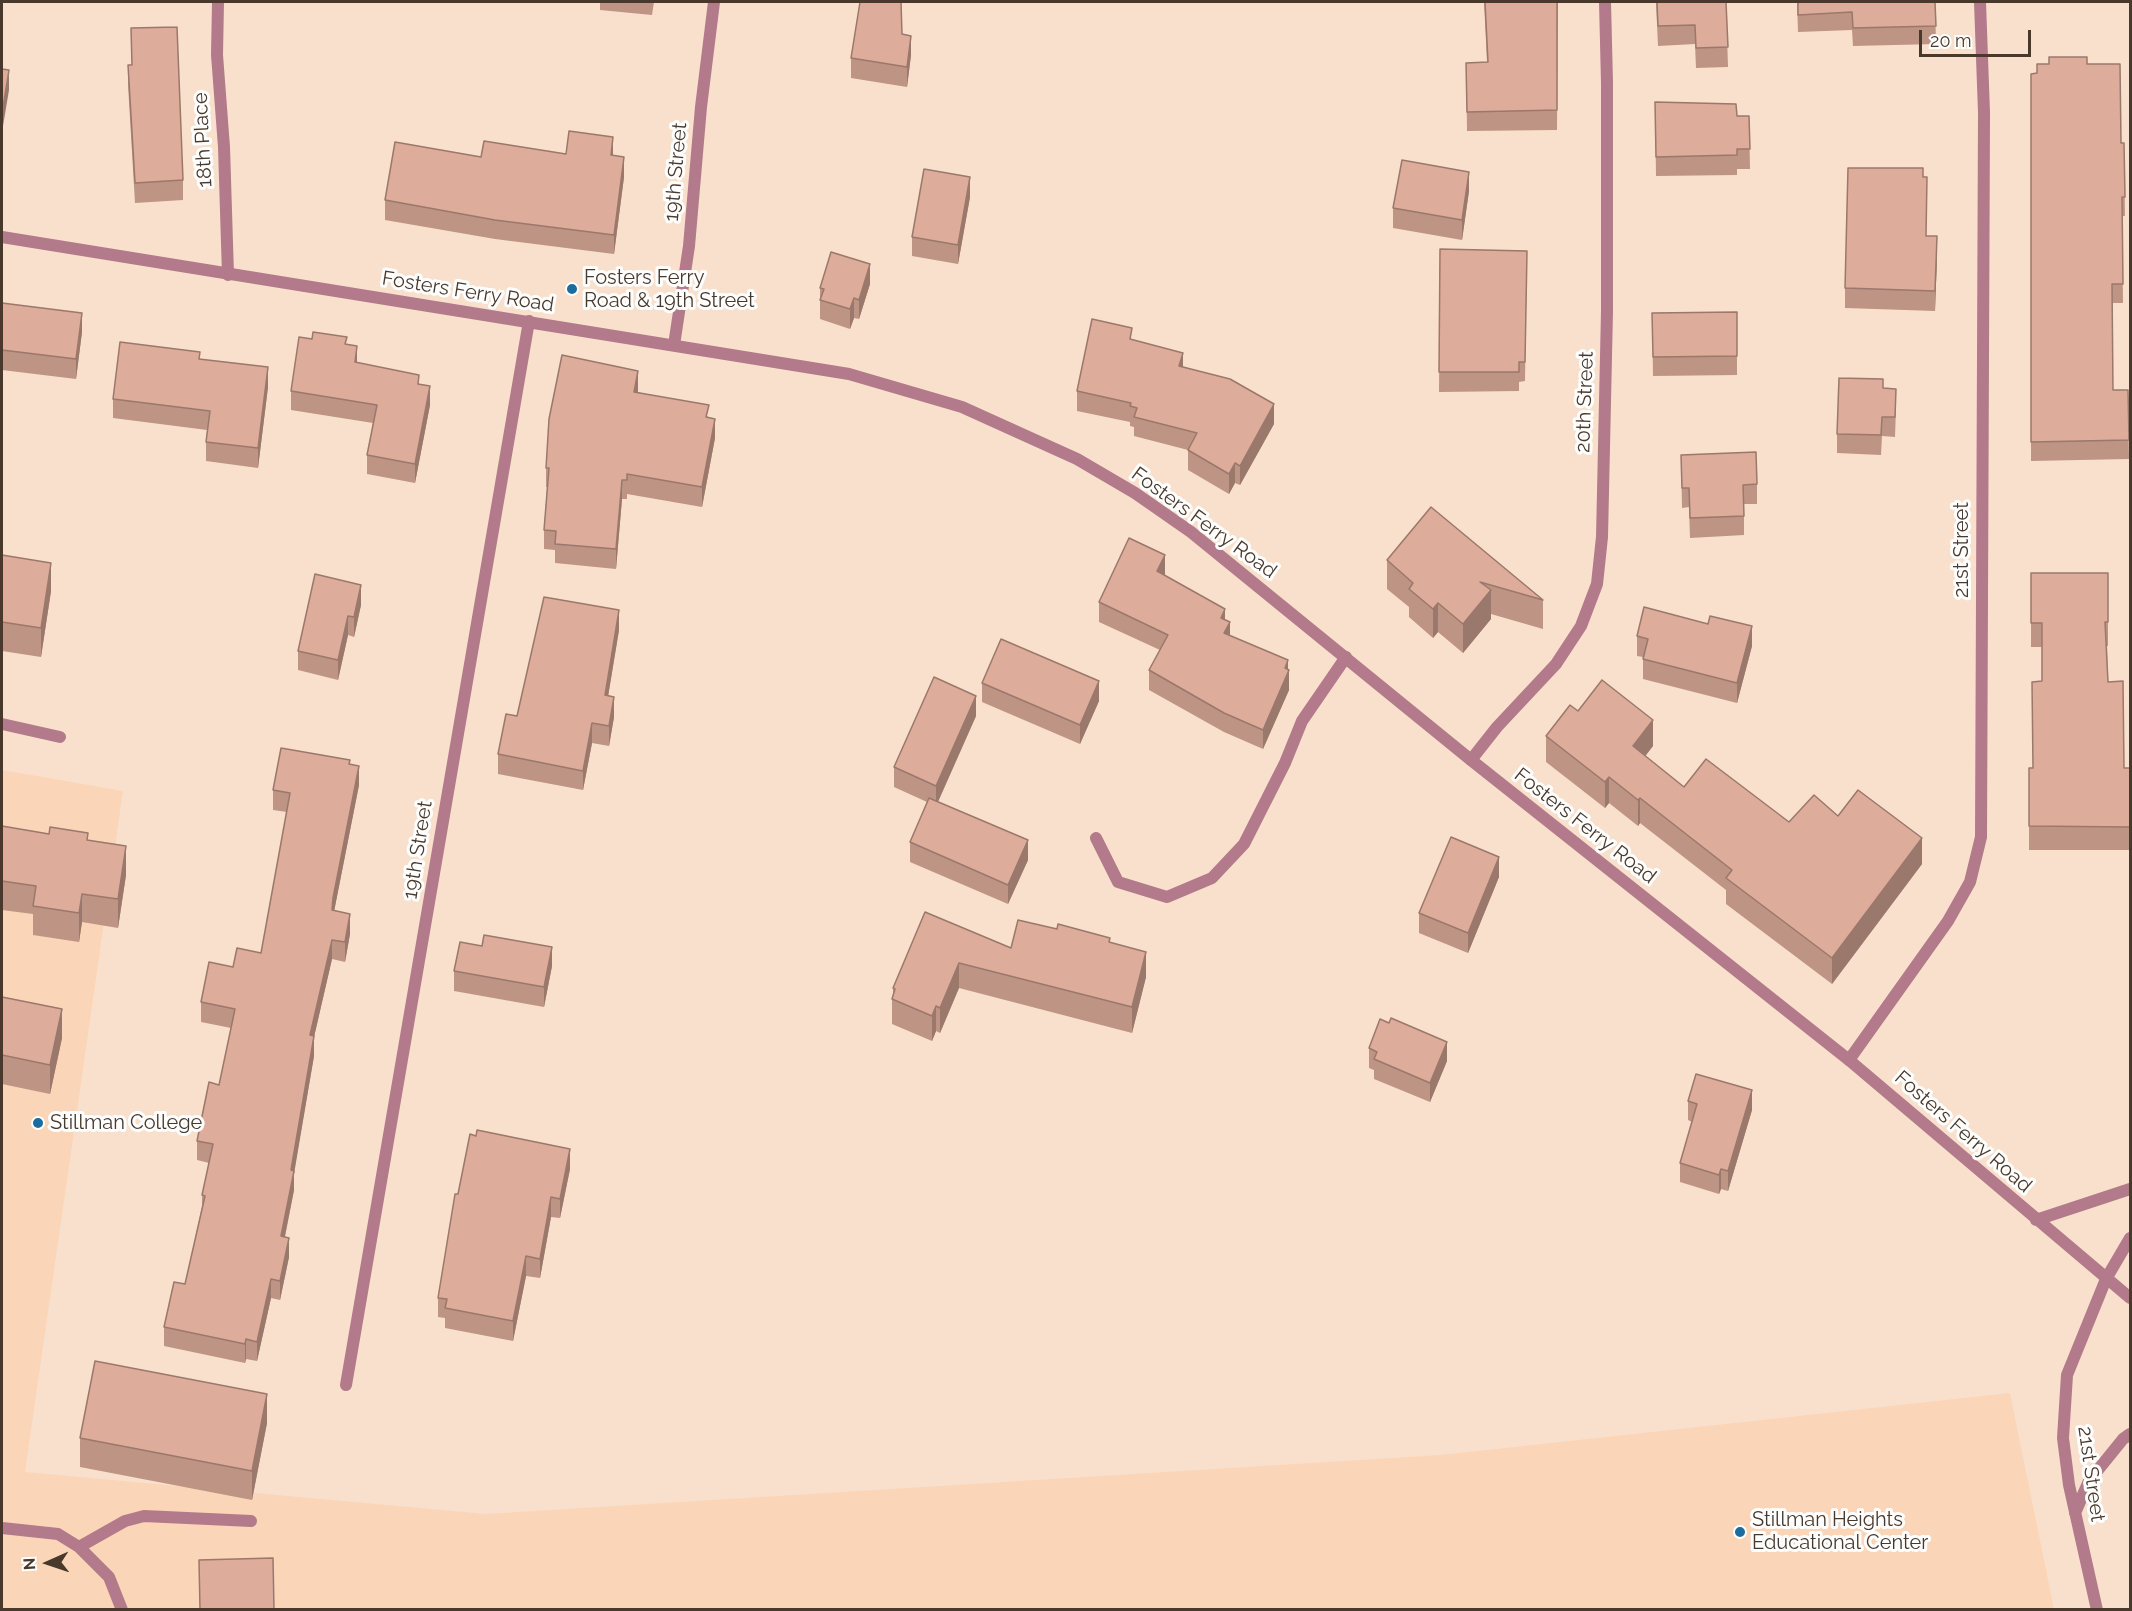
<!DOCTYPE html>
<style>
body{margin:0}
#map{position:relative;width:2132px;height:1611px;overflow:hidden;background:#f9e0cc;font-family:Raleway,sans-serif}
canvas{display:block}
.frame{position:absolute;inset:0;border:3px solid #49392c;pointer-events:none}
.north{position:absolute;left:18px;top:1533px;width:60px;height:60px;-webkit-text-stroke:4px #fff;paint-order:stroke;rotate:267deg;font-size:16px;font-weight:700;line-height:24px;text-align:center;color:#49392c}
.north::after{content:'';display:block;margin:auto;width:21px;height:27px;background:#49392c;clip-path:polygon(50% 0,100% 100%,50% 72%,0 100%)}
.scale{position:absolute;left:1919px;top:30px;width:112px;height:27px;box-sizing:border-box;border:3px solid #49392c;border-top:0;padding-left:8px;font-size:18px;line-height:21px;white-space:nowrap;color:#49392c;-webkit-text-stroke:4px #fff;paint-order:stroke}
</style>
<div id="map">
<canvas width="2132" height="1611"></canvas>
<div class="frame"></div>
<div class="north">N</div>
<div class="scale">20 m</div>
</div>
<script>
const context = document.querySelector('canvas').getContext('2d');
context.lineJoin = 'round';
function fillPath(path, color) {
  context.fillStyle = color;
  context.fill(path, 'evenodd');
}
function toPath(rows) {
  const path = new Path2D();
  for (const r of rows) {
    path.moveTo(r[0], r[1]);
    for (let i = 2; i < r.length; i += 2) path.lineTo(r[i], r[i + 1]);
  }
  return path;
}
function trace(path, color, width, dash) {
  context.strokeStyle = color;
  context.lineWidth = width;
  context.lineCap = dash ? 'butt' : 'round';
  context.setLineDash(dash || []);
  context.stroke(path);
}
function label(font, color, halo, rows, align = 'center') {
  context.font = font + ' Raleway,sans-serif';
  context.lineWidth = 6;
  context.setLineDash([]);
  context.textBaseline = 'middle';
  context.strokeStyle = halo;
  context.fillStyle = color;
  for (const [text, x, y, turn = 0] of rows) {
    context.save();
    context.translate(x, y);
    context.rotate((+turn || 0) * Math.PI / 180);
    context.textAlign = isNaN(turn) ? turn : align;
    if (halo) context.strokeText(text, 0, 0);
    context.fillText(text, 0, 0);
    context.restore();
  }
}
fillPath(toPath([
 [2,770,123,791,25,1472,486,1514,1441,1455,2010,1393,2054,1609,2,1609]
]), '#fbd5b7');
trace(toPath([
 [1096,838,1118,882,1167,897,1212,878,1244,844,1285,763,1302,721,1346,657],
 [2,1528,58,1534,79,1547,109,1577,122,1610],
 [79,1547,125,1521,144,1516,251,1521]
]), '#b27a8a', 12);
trace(toPath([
 [218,2,217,55,224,147,228,275],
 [674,345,689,246,701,107,714,2],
 [2,724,60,737],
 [1471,760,1497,727,1556,664,1581,626,1597,584,1602,537,1607,311,1607,83,1605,2],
 [1849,1060,1948,921,1970,882,1981,837,1984,113,1980,2],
 [346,1385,529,321]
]), '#b27a8a', 12);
trace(toPath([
 [2,237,849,374,962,407,1077,459,1135,493,1191,532,1471,760,1849,1060,2130,1298],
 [2036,1220,2130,1189],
 [2075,1513,2089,1481,2123,1439,2130,1434],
 [2097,1610,2069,1485,2063,1438,2067,1375,2106,1279,2130,1238]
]), '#b27a8a', 12);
fillPath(toPath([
 [600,2,654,2,652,15,600,10],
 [1484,2,1558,2,1557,130,1467,131,1466,63,1487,62],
 [1656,2,1726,2,1728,67,1696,68,1695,44,1658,46],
 [1797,2,1935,2,1936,44,1853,46,1852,30,1798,32],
 [131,28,183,180,183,200,135,203,128,85,128,65,132,65],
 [902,34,911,55,907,87,851,78,851,58],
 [2087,64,2121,143,2124,143,2125,216,2122,216,2123,303,2112,303,2113,390,2128,390,2129,459,2031,461,2031,74],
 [1655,102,1737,116,1749,116,1750,169,1737,169,1737,175,1656,176],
 [566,154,613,156,624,177,614,254,495,239,385,220,385,200,481,157],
 [1923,177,1926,236,1937,255,1935,311,1845,308,1845,288],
 [1469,191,1462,240,1393,228,1393,208],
 [970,197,958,264,912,256,912,237],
 [1440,249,1527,251,1525,381,1519,382,1519,391,1439,392],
 [870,284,859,319,854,318,850,329,820,319,820,288],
 [2,303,82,332,76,379,2,370],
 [1737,312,1737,375,1653,376,1652,313],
 [312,339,347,345,357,363,419,384,430,405,415,483,367,474,367,455,373,423,291,410,291,391],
 [1132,339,1183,367,1274,424,1240,485,1235,483,1229,494,1188,470,1188,450,1134,436,1134,427,1130,426,1130,422,1077,411,1077,391],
 [200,359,268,387,258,468,206,461,206,442,207,430,113,418,113,399],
 [1883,388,1896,409,1895,437,1882,436,1881,455,1837,453,1837,434],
 [638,390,638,392,709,417,715,438,702,507,627,494,627,499,622,499,616,569,555,563,555,550,544,549,544,530,547,487,546,487,546,468],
 [1681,455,1757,484,1757,504,1744,504,1744,535,1690,538,1689,507,1682,508],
 [1431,507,1543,600,1543,629,1491,614,1491,619,1463,653,1438,632,1433,638,1409,617,1409,607,1387,589,1387,560],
 [2,555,51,591,41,657,2,651],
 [2031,573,2108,573,2108,646,2107,646,2108,682,2124,768,2130,768,2130,850,2029,850,2029,768,2033,768,2042,681,2042,647,2031,647],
 [1165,574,1165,575,1225,620,1230,635,1288,670,1289,690,1263,749,1224,732,1149,690,1149,670,1160,650,1099,622,1099,602],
 [361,605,354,637,348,635,338,680,298,670,298,651],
 [619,630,608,696,614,717,609,746,592,743,583,790,498,774,498,754,517,716],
 [1637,636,1752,646,1737,703,1643,679,1643,657,1637,656],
 [982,683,1099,701,1080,744,982,702],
 [1578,711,1653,746,1645,756,1684,787,1789,822,1838,816,1922,864,1832,984,1726,904,1726,890,1640,823,1638,826,1609,803,1605,808,1546,762,1546,736],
 [976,716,938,802,1028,860,1008,904,910,862,910,842,927,802,894,787,894,767],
 [350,764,359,785,334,911,350,934,345,962,332,959,314,1037,314,1056,294,1171,294,1190,285,1237,289,1257,280,1300,271,1298,257,1361,246,1359,245,1363,164,1346,164,1327,185,1284,202,1207,202,1195,209,1163,197,1160,197,1141,219,1085,231,1028,201,1022,201,1002,233,967,261,953,287,812,273,810,273,790],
 [2,826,88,841,126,875,118,928,82,922,79,942,33,935,33,914,2,910],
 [1499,877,1468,953,1419,933,1419,913],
 [925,912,1011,948,1110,943,1146,977,1132,1033,959,988,940,1033,936,1031,932,1041,892,1024,892,999,893,996,893,988],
 [552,966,544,1007,454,991,454,971],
 [2,997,62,1038,50,1094,2,1084],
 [1369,1048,1447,1061,1430,1102,1374,1079,1374,1070,1369,1068],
 [1688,1101,1752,1110,1728,1191,1721,1189,1719,1194,1680,1182,1680,1163,1692,1122,1688,1120],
 [570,1169,560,1218,551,1217,540,1278,526,1276,513,1341,445,1328,445,1318,438,1317,438,1298,458,1194],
 [267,1423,252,1500,80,1467,80,1438]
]), '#be9484');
fillPath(toPath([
 [911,36,911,55,907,87,907,67],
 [9,70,9,90,2,132,2,113],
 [613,137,613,156,611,155],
 [624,157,624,177,614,254,614,235],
 [1469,172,1469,191,1462,240,1462,220],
 [970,177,970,197,958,264,958,245],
 [1937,236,1937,255,1935,311,1935,291],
 [870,264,870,284,859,319,859,300],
 [854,298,854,318,850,329,850,309],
 [82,313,82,332,76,379,76,359],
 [357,346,357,366,355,362],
 [1183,353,1183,372,1179,366],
 [268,367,268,387,258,468,258,448],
 [638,371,638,390,634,411,634,392],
 [430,386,430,405,415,483,415,464],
 [1274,404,1274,424,1240,485,1240,466],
 [715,419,715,438,702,507,702,487],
 [1235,463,1235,483,1229,494,1229,474],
 [622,480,622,499,616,569,616,549],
 [1165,555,1165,574,1157,591,1157,571],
 [51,563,51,591,41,657,41,628],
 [361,585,361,605,354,637,354,617],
 [1491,590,1491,619,1463,653,1463,624],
 [1438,603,1438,632,1433,638,1433,609],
 [1225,609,1225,629,1221,618],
 [619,610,619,630,605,715,605,695],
 [348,616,348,635,338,680,338,660],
 [1230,622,1230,642,1224,633],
 [1752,626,1752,646,1737,703,1737,683],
 [1288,660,1288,673,1289,670,1289,690,1263,749,1263,730],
 [1099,681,1099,701,1080,744,1080,725],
 [976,696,976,716,936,806,936,786],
 [614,697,614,717,609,746,609,726],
 [1653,720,1653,746,1633,772,1633,746],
 [592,723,592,743,583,790,583,771],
 [359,766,359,785,333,917,332,930,333,898],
 [1609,777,1609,803,1605,808,1605,782],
 [1640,798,1640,823,1638,826,1638,800],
 [1922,838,1922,864,1832,984,1832,958],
 [1028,840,1028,860,1008,904,1008,885],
 [126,846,126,875,118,928,118,899],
 [1499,857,1499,877,1468,953,1468,933],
 [82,894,82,922,79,942,79,913],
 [350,914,350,934,345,962,345,942],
 [332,940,332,959,314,1037,314,1056,293,1180,294,1171,294,1190,281,1255,281,1236,310,1035],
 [552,947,552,966,544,1007,544,987],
 [1146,952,1146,977,1132,1033,1132,1007],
 [959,963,959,988,940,1033,940,1008],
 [936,1006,936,1031,932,1041,932,1016],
 [62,1009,62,1038,50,1094,50,1065],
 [1447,1042,1447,1061,1430,1102,1430,1083],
 [1752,1090,1752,1110,1728,1191,1728,1171],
 [570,1149,570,1169,560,1218,560,1199],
 [1721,1169,1721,1189,1719,1194,1719,1175],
 [551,1197,551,1217,540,1278,540,1259],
 [289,1238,289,1257,280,1300,280,1281],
 [526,1256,526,1276,513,1341,513,1321],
 [271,1279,271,1298,257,1361,257,1342],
 [246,1339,246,1359,245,1363,245,1344],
 [267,1394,267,1423,252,1500,252,1471]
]), '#9b786c');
const building = toPath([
 [860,2,901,2,902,34,911,36,907,67,851,58,860,2],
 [1485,2,1557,2,1557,110,1467,112,1466,63,1488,62,1485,2],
 [1657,2,1726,2,1728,47,1696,48,1695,25,1658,26,1657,2],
 [1798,2,1935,2,1936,26,1853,28,1852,12,1798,15,1798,2],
 [177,27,183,180,135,183,128,65,132,65,131,28,177,27],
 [2049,57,2087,57,2087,64,2120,64,2121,143,2124,143,2125,197,2122,197,2123,284,2112,284,2113,390,2128,390,2129,440,2031,442,2031,74,2037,73,2037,64,2049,64,2049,57],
 [2,69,9,70,2,113,2,69],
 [1655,102,1736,104,1737,116,1749,116,1750,149,1737,149,1737,155,1656,157,1655,102],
 [569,131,613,137,611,155,624,157,614,235,495,220,385,200,395,142,481,157,484,141,566,154,569,131],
 [1402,160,1469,172,1462,220,1393,208,1402,160],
 [1848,168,1923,168,1923,177,1927,177,1926,236,1937,236,1935,291,1845,288,1848,168],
 [924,169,970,177,958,245,912,237,924,169],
 [1440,249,1527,251,1525,362,1519,362,1519,372,1439,372,1440,249],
 [831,252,870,264,859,300,854,298,850,309,820,300,824,289,820,288,831,252],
 [2,303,82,313,76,359,2,350,2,303],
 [1737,312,1737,356,1653,357,1652,313,1737,312],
 [1092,319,1132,328,1130,339,1183,353,1179,366,1230,379,1274,404,1240,466,1235,463,1229,474,1188,450,1197,433,1134,417,1137,408,1130,406,1131,403,1077,391,1092,319],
 [313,332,347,337,345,344,357,346,355,362,419,375,418,384,430,386,415,464,367,455,377,405,291,391,299,337,312,339,313,332],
 [120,342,200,352,199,359,268,367,258,448,206,442,210,411,113,399,120,342],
 [562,355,638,371,634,392,709,405,706,417,715,419,702,487,627,474,627,480,622,480,616,549,555,544,556,531,544,530,549,468,546,468,549,419,562,355],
 [1839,378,1883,379,1883,388,1896,389,1895,417,1882,417,1881,435,1837,434,1839,378],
 [1756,452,1757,484,1743,485,1744,516,1690,518,1689,488,1682,488,1681,455,1756,452],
 [1431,507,1543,600,1480,582,1491,590,1463,624,1438,603,1433,609,1409,589,1413,583,1387,560,1431,507],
 [1129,538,1165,555,1157,571,1225,609,1221,618,1230,622,1224,633,1288,660,1285,668,1289,670,1263,730,1224,713,1149,670,1168,635,1099,602,1129,538],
 [2,555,51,563,41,628,2,622,2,555],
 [2031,573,2108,573,2108,622,2105,622,2108,682,2123,681,2124,768,2130,768,2130,827,2029,826,2029,768,2033,768,2032,682,2042,681,2042,623,2031,623,2031,573],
 [315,574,361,585,354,617,348,616,338,660,298,651,315,574],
 [544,597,619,610,605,695,614,697,609,726,592,723,583,771,498,754,506,714,517,716,544,597],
 [1644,607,1708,624,1710,616,1752,626,1737,683,1643,659,1648,639,1637,636,1644,607],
 [1001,639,1099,681,1080,725,982,683,1001,639],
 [934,677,976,696,936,786,894,767,934,677],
 [1602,680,1653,720,1633,746,1684,787,1706,759,1789,822,1814,795,1838,816,1858,790,1922,838,1832,958,1726,878,1732,870,1640,798,1638,800,1609,777,1605,782,1546,736,1570,705,1578,711,1602,680],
 [281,748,350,760,349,764,359,766,333,898,332,910,350,914,345,942,332,940,310,1035,314,1036,291,1170,294,1171,281,1236,289,1238,280,1281,271,1279,257,1342,246,1339,245,1344,164,1327,174,1282,185,1284,205,1196,202,1195,213,1144,197,1141,209,1082,219,1085,235,1009,201,1002,209,962,233,967,237,948,261,953,290,793,273,790,281,748],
 [929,798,1028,840,1008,885,910,842,929,798],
 [2,826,49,834,50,827,88,833,87,840,126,846,118,899,82,894,79,913,33,906,36,886,2,881,2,826],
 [1451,837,1499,857,1468,933,1419,913,1451,837],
 [925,912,1011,948,1018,920,1057,929,1058,924,1110,938,1109,942,1146,952,1132,1007,959,963,940,1008,936,1006,932,1016,892,999,895,989,893,988,925,912],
 [484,935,552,947,544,987,454,971,460,942,482,946,484,935],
 [2,997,62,1009,50,1065,2,1055,2,997],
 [1391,1018,1447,1042,1430,1083,1374,1059,1377,1052,1369,1048,1380,1019,1389,1023,1391,1018],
 [1696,1074,1752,1090,1728,1171,1721,1169,1719,1175,1680,1163,1697,1104,1688,1101,1696,1074],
 [477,1130,570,1149,560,1199,551,1197,540,1259,526,1256,513,1321,445,1308,447,1299,438,1298,455,1194,458,1194,470,1134,476,1136,477,1130],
 [95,1361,267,1394,252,1471,80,1438,95,1361],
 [273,1558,274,1610,200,1610,199,1560,273,1558]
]);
fillPath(building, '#ddac9a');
trace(building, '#9b786c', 1.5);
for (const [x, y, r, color] of [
 [572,289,6,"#1a6d9e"],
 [38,1123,6,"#1a6d9e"],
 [1740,1532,6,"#1a6d9e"]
]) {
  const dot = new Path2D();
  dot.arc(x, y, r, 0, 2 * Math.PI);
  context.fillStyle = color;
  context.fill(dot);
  trace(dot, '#fff', 2);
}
label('20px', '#49392c', '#fff', [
 ["18th Place",203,140,-93],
 ["19th Street",676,172,-85],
 ["Fosters Ferry Road",468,292,9],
 ["20th Street",1585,402,-88],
 ["Fosters Ferry Road",1204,523,36],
 ["21st Street",1962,550,-90],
 ["Fosters Ferry Road",1585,826,38],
 ["19th Street",418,850,-81],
 ["Fosters Ferry Road",1963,1132,41],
 ["21st Street",2091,1474,82]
]);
label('20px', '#49392c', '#fff', [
 ["Fosters Ferry",584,278],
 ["Road & 19th Street",584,301],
 ["Stillman College",50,1123],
 ["Stillman Heights",1752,1520],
 ["Educational Center",1752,1543]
], 'left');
</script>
